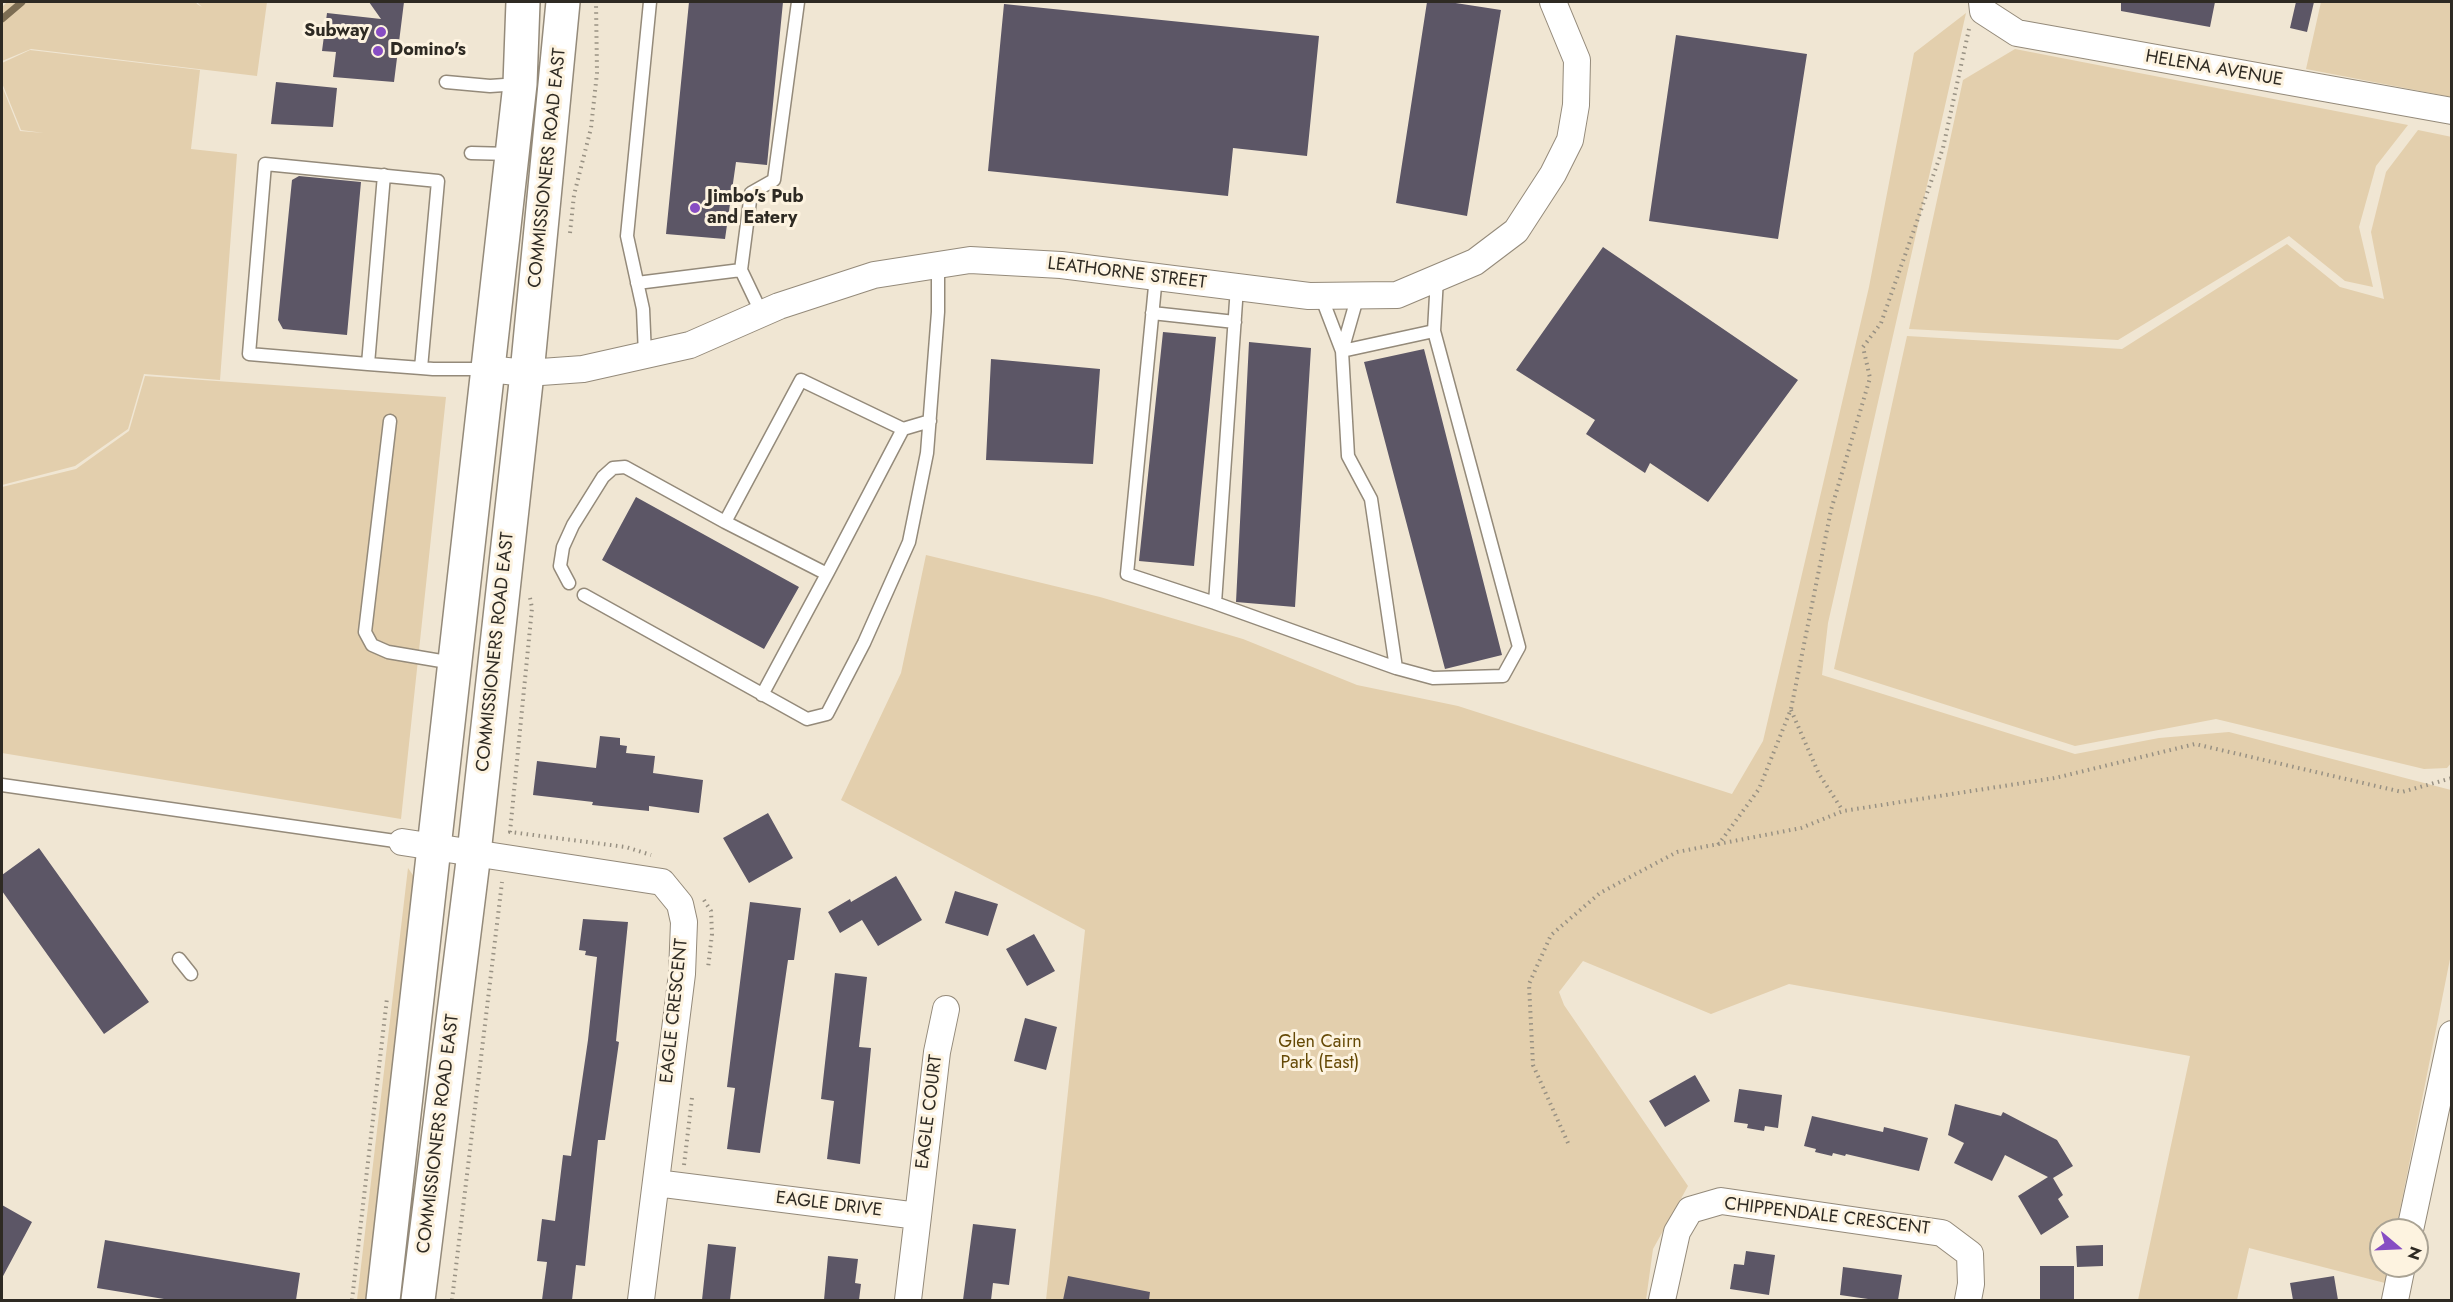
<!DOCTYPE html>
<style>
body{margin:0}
#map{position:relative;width:2453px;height:1302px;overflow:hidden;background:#f0e6d3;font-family:Jost,sans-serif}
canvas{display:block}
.frame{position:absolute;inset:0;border:3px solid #2e2a23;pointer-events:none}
.north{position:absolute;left:2369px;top:1218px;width:60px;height:60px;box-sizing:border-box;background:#fdf3e0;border:2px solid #aaa394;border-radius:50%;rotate:109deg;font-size:16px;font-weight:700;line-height:24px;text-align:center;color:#2e2a23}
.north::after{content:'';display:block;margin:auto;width:21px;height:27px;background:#874dc3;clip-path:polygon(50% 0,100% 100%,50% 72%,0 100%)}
</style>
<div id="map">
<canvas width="2453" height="1302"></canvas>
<div class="frame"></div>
<div class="north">N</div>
</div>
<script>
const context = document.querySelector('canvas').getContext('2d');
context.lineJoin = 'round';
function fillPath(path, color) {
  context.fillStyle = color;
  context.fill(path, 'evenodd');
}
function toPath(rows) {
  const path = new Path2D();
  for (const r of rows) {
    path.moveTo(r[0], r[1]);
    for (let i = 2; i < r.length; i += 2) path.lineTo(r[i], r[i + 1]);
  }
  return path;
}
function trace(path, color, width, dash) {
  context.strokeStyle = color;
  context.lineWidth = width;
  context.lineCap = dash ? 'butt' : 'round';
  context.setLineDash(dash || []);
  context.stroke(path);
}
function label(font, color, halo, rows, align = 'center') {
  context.font = font + ' Jost,sans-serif';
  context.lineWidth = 6;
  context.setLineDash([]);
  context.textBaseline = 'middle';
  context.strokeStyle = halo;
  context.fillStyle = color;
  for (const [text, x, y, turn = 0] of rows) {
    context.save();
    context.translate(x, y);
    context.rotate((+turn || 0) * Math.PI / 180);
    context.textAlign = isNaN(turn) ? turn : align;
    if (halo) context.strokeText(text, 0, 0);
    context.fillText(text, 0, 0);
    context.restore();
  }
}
fillPath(toPath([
 [7,2,196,2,197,4,202,7,197,2,267,2,257,76,31,49,2,61,2,7],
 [2321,2,2451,2,2451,97,2306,69],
 [1966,13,1828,623,1822,675,2075,754,2159,738,2229,732,2451,790,2451,954,2396,1230,2381,1230,2381,1266,2388,1266,2385,1283,2249,1248,2237,1300,2138,1300,2190,1056,1789,984,1711,1014,1583,961,1559,992,1564,1005,1688,1186,1653,1249,1646,1300,1046,1300,1085,930,841,800,901,673,926,555,1100,597,1243,639,1357,685,1458,706,1732,794,1763,741,1869,287,1914,53],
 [2015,49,2408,125,2376,166,2359,227,2373,287,2345,281,2289,236,2118,340,1909,329,1963,80],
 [30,50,200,70,191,149,237,154,220,380,144,374,128,429,75,466,2,485,2,86,20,131,44,133,21,130,2,83,2,63],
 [2418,130,2452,137,2452,762,2447,768,2424,769,2216,719,2075,746,1834,669,1907,336,2122,349,2287,244,2340,287,2384,299,2371,232,2386,172],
 [145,376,446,397,401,819,2,753,2,487,76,469,129,431],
 [408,868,417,881,374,1300,357,1300]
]), '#e3cfad');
trace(toPath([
 [2,19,22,2]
]), '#7c6d53', 7);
fillPath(toPath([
 [369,2,404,2,394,82,333,77,336,52,322,51,327,13,381,19],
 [689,2,783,2,767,165,736,162,725,239,666,234],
 [1427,2,1449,2,1501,10,1467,216,1396,203],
 [2121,2,2215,2,2210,27,2121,11],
 [2296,2,2314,2,2307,32,2290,28],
 [1004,4,1319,36,1307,156,1233,148,1228,196,988,171],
 [1676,35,1807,54,1778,239,1649,221],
 [276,82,337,88,333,127,271,124],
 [299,176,361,182,347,335,283,329,278,320,292,180],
 [1603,247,1798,380,1708,502,1650,463,1645,473,1586,434,1595,420,1516,370],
 [1163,332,1216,337,1194,566,1139,561],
 [1249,342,1311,348,1295,607,1236,602],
 [1424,349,1502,655,1445,669,1364,362],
 [991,359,1100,369,1093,464,986,460],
 [636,497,799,587,764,649,602,560],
 [600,736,620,738,620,745,627,746,626,753,655,756,653,773,703,780,699,813,649,806,649,811,592,805,593,802,533,795,537,761,596,768],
 [768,813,793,858,749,883,723,838],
 [39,848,149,1002,104,1034,2,891,2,875],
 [896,876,922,920,878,946,862,920,840,933,828,912,850,899,851,902],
 [955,891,998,904,988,936,945,923],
 [750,902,801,908,794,960,788,960,760,1153,727,1149,735,1088,727,1087],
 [583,919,628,922,616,1041,619,1042,605,1140,598,1140,585,1266,576,1265,572,1300,542,1300,547,1262,537,1261,542,1219,555,1221,563,1155,571,1156,588,1040,597,957,585,955,586,951,579,950],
 [1034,934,1055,971,1027,986,1006,949],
 [835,973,867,977,859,1047,871,1048,860,1164,827,1159,834,1101,821,1099],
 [1025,1018,1057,1027,1046,1070,1014,1061],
 [1695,1075,1710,1101,1665,1127,1649,1101],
 [1739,1089,1782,1095,1778,1128,1765,1126,1764,1131,1747,1128,1748,1124,1734,1122],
 [1955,1104,2001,1116,2003,1112,2057,1140,2073,1166,2053,1178,2063,1195,2058,1199,2069,1217,2041,1235,2018,1196,2048,1177,2005,1155,1992,1181,1954,1163,1964,1143,1948,1135],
 [1812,1116,1883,1132,1884,1127,1928,1138,1919,1171,1846,1154,1845,1156,1833,1153,1832,1156,1815,1152,1816,1149,1804,1146],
 [2,1205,32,1222,2,1278],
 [973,1224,1016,1229,1009,1285,993,1283,991,1300,963,1300],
 [105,1240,300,1273,296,1300,170,1300,97,1288],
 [708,1244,736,1247,730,1300,702,1300],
 [2103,1245,2103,1266,2077,1267,2076,1246],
 [1746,1251,1775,1255,1769,1295,1730,1289,1734,1264,1744,1265],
 [828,1256,858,1259,855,1283,861,1284,859,1300,824,1300],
 [2040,1266,2074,1266,2074,1300,2040,1300],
 [1843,1267,1902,1275,1898,1300,1868,1300,1868,1299,1840,1295],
 [1068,1276,1150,1292,1149,1300,1063,1300],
 [2334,1276,2338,1300,2293,1300,2290,1283]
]), '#5c5666');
const lane = toPath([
 [446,82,490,86,519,84],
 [471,153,511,154],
 [1156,276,1127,574,1215,603],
 [637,283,741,270],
 [1237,287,1215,603,1396,668,1371,499,1348,456,1342,351,1321,296],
 [1152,313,1235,322],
 [762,314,741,270,751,193,774,180,798,2],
 [1342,351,1434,331],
 [1342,351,1358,295],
 [645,355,643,309,627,236,650,2],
 [368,364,384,175],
 [421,368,438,181,265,164,249,354,368,364,421,368,433,369,486,369],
 [390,421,365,632,372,645,388,652,453,663],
 [827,574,903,429],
 [569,583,560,566,563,547,573,525,603,477,613,468,625,467,725,522],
 [584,595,807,719,827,714,864,643,909,542,927,453,938,312,938,265],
 [1396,668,1433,678,1503,676,1519,647,1434,331,1437,278],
 [762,695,827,574,725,522,801,380,903,429,930,421],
 [2,785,402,842],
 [179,959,191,974]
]);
const street = toPath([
 [1982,2,1983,11,2017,33,2452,111],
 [487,369,527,373,583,369,690,345,779,306,874,275,970,260,1061,265,1309,296,1397,295,1475,262,1516,231,1553,174,1570,140,1576,105,1577,60,1553,2],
 [402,842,662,882,680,904,684,922,682,974,641,1300],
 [656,1183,918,1216,908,1300],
 [918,1216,937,1052,946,1009],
 [2410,1230,2452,1034],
 [1662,1300,1677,1232,1690,1210,1721,1201,1942,1233,1970,1254,1971,1284,1968,1300],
 [2395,1300,2402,1266]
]);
const secondary = toPath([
 [383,1300,520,84,523,2],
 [418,1300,474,853,527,373,563,2]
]);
trace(lane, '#948a7a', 15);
trace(street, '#948a7a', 28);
trace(secondary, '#948a7a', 36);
trace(toPath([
 [570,233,574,195,591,128,597,73,596,2],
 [530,598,532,608,510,832,626,847,651,855],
 [1791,710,1819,774,1843,811],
 [1718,845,1759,789,1791,709,1831,510,1870,378,1863,347,1881,323,1943,148,1969,29],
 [704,900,711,911,712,934,708,968],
 [1568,1143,1533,1065,1529,984,1551,935,1600,893,1677,852,1801,828,1843,811,2055,778,2195,744,2402,792,2452,778],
 [684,1165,692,1098],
 [352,1300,387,998],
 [452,1300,502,882]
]), '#989183', 4, [1.5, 4.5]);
trace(lane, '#fff', 12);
trace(street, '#fff', 26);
trace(secondary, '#fff', 33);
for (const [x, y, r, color] of [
 [381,32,6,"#874dc3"],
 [378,51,6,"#874dc3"],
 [695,208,6,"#874dc3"]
]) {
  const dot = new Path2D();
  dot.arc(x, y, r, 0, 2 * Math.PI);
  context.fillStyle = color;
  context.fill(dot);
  trace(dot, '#fdf3e0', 2);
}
label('bold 18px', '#2e2a23', '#fdf3e0', [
 ["Subway",369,32,"right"],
 ["Domino's",390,51],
 ["Jimbo's Pub",707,198],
 ["and Eatery",707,219]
], 'left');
label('18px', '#2e2a23', '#fdf3e0', [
 ["HELENA AVENUE",2214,69,10],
 ["COMMISSIONERS ROAD EAST",548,168,-84],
 ["LEATHORNE STREET",1127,274,7],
 ["COMMISSIONERS ROAD EAST",496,652,-84],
 ["EAGLE CRESCENT",675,1011,-84],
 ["EAGLE COURT",930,1112,-83],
 ["COMMISSIONERS ROAD EAST",439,1134,-83],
 ["EAGLE DRIVE",829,1205,7],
 ["CHIPPENDALE CRESCENT",1827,1217,7]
]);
label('18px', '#654906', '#fdf3e0', [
 ["Glen Cairn",1320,1043],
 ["Park (East)",1320,1064]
]);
</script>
